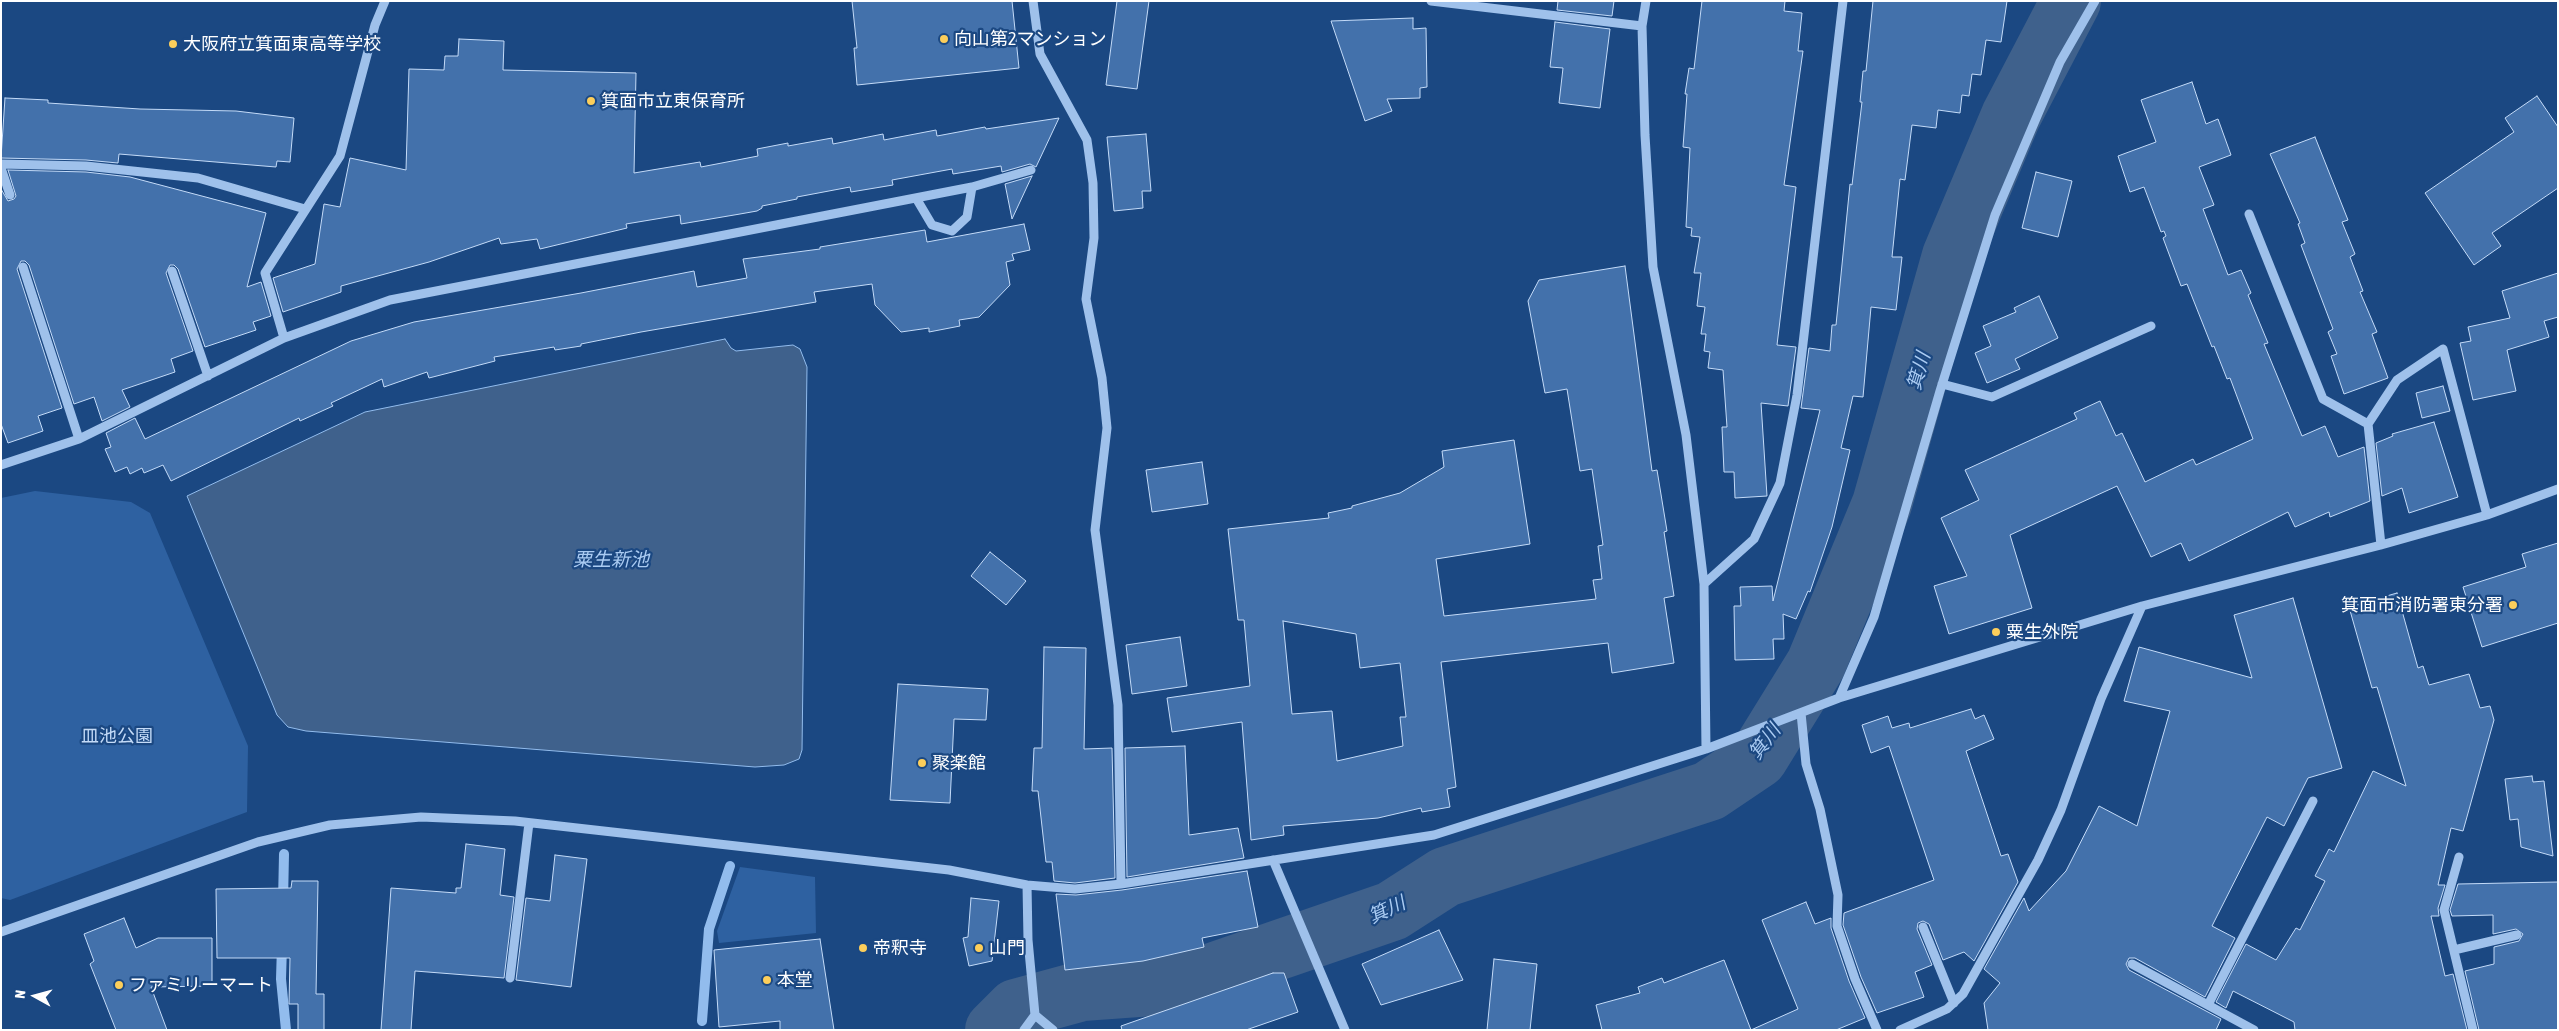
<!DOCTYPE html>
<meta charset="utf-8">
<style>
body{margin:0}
#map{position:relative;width:2559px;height:1031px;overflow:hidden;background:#1b4882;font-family:"Asap Condensed",sans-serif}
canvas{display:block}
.frame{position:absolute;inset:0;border:2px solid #fff;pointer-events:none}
.north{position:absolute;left:10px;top:971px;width:50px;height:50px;-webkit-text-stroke:4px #1b4882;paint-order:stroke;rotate:277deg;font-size:14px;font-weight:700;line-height:20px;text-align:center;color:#fff}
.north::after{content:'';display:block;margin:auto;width:18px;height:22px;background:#fff;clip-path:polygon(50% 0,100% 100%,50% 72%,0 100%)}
</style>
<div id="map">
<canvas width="2559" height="1031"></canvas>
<div class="frame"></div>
<div class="north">N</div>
</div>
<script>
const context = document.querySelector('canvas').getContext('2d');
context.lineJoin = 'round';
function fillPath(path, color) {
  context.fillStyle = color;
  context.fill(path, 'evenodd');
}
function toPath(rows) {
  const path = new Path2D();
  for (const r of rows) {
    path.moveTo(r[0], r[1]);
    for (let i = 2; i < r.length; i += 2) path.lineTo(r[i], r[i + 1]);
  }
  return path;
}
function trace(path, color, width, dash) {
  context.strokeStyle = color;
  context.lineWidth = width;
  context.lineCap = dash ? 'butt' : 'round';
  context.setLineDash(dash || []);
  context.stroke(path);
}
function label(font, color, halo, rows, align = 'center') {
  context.font = font + ' "Asap Condensed","Noto Sans JP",sans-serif';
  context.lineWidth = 4.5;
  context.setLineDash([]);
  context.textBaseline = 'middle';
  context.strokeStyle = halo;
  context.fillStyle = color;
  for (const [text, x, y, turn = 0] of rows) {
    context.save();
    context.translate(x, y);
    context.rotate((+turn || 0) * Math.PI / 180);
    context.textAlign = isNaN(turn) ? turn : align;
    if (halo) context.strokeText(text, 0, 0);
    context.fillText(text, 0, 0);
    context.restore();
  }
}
fillPath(toPath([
 [35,491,131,502,150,513,248,746,247,812,10,900,1,898,1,498],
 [740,867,815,877,816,933,719,943,717,931]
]), '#2e61a1');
const water = toPath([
 [725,339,731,348,736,351,793,345,800,349,807,367,802,750,799,759,784,765,755,767,306,731,288,727,277,715,187,496,365,412,725,339]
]);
fillPath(water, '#3f618c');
trace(water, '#92bced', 1);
trace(toPath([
 [283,902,284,854],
 [282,946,281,979,286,1030],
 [702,1021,709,929,730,866]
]), '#92bced', 10);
trace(toPath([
 [995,1030,1016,1009,1082,991,1180,984,1392,911,1445,877,1709,791,1758,758,1816,664,1882,504,1952,256,2011,116,2071,1]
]), '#3f618c', 60);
const building = toPath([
 [852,1,1012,1,1019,68,857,85,854,48,857,48,852,1],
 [1117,1,1149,1,1137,89,1106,85,1117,1],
 [1558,1,1614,1,1612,16,1557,10,1558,1],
 [1702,1,1785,1,1784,11,1802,13,1798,51,1803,51,1784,185,1796,187,1777,345,1796,347,1788,406,1761,403,1767,496,1735,498,1734,472,1724,472,1722,427,1727,427,1723,370,1708,368,1710,352,1704,351,1706,334,1701,334,1705,307,1697,306,1701,273,1694,273,1700,237,1691,236,1692,228,1686,227,1690,148,1683,147,1687,94,1685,94,1689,68,1694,69,1702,1],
 [1873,1,2007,1,2001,42,1986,40,1981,75,1972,74,1969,96,1962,95,1960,113,1938,110,1936,128,1912,125,1905,180,1900,179,1892,257,1902,257,1896,310,1871,307,1863,397,1853,396,1841,448,1850,450,1832,527,1810,592,1808,591,1796,619,1783,614,1784,639,1773,639,1774,659,1735,660,1734,606,1741,606,1740,587,1772,586,1773,601,1820,410,1801,408,1809,348,1830,351,1832,325,1836,325,1850,184,1852,185,1862,102,1860,102,1863,71,1866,71,1873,1],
 [1413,18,1413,29,1426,28,1427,87,1420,88,1420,98,1387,99,1392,111,1365,121,1331,21,1413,18],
 [1555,22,1610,29,1600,108,1559,103,1563,68,1550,67,1555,22],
 [459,39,504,41,503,70,636,73,634,173,700,162,701,167,758,156,757,149,788,143,788,146,832,138,833,144,883,134,884,140,936,130,937,136,985,127,986,129,1059,118,1036,167,1030,164,1002,172,1001,166,953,174,952,169,892,180,893,185,851,192,850,187,797,197,797,199,762,206,762,208,757,211,740,214,681,224,680,215,626,224,627,228,540,249,537,239,501,244,499,238,429,262,341,286,341,292,283,312,273,278,315,264,324,204,340,207,350,158,406,170,409,69,444,70,445,56,458,56,459,39],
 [2192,82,2206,124,2218,119,2231,155,2199,167,2214,205,2203,209,2228,275,2241,270,2251,293,2248,295,2268,343,2264,344,2302,436,2325,426,2338,457,2364,447,2370,501,2330,517,2329,512,2295,527,2288,512,2189,561,2181,543,2151,557,2117,486,2010,535,2032,608,1949,634,1934,586,1967,576,1941,518,1979,500,1965,470,2077,419,2074,413,2100,401,2116,436,2122,433,2145,482,2193,459,2196,465,2253,439,2230,378,2227,379,2214,346,2212,347,2187,284,2181,286,2163,238,2166,236,2164,231,2161,232,2144,187,2130,192,2118,156,2156,142,2141,100,2192,82],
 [2537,96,2558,127,2558,188,2492,233,2501,246,2474,265,2425,193,2514,132,2505,118,2537,96],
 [5,98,48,100,48,103,140,109,236,111,294,118,290,162,277,161,276,167,119,154,118,163,86,160,1,158,5,98],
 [1146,134,1151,191,1142,191,1143,208,1114,211,1107,137,1146,134],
 [2315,137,2348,220,2342,222,2355,254,2350,257,2363,291,2360,292,2377,332,2372,334,2388,378,2344,394,2331,356,2337,354,2328,332,2333,329,2301,245,2305,243,2298,224,2300,223,2270,154,2315,137],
 [8,170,86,172,130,177,266,213,247,287,261,282,271,316,253,322,256,330,205,347,178,269,174,265,170,265,166,273,193,351,171,359,175,372,122,390,130,407,102,421,94,397,74,404,29,265,25,261,21,261,17,269,62,408,38,416,43,431,8,443,1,424,1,189,8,201,14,199,16,196,8,170],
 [2036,172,2072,181,2058,237,2022,228,2036,172],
 [1032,176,1012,219,1005,184,1032,176],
 [1024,224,1030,250,1012,254,1014,260,1006,262,1010,285,979,317,959,320,960,326,929,332,929,328,901,332,875,305,872,284,814,292,816,302,641,332,581,344,581,346,555,350,554,347,494,357,495,361,429,378,427,372,384,387,382,379,331,403,333,406,300,421,299,418,171,481,163,465,144,473,142,468,130,474,127,467,115,472,105,449,111,447,106,433,135,418,145,439,351,341,414,322,581,293,694,271,697,287,747,278,743,259,820,249,820,247,925,230,927,242,1024,224],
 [1625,266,1652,471,1657,470,1667,531,1664,532,1674,596,1664,598,1674,663,1612,673,1608,643,1441,662,1456,787,1447,789,1450,807,1422,812,1421,808,1378,818,1283,826,1284,835,1251,840,1242,722,1172,732,1167,698,1250,686,1244,620,1238,620,1228,529,1329,518,1328,513,1352,508,1352,506,1400,493,1444,467,1442,451,1514,440,1530,544,1436,559,1444,616,1596,599,1593,580,1602,579,1598,546,1603,545,1592,469,1580,471,1567,389,1545,393,1528,301,1539,280,1625,266],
 [1283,621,1356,634,1360,668,1400,663,1406,717,1400,717,1403,746,1337,761,1332,711,1292,714,1283,621],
 [2558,273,2558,317,2544,321,2549,337,2507,350,2516,391,2473,400,2460,343,2471,341,2468,327,2510,318,2502,291,2558,273],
 [2039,296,2058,338,2015,359,2020,369,1987,383,1975,353,1991,346,1983,326,2016,312,2014,308,2039,296],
 [2443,386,2450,411,2422,418,2416,393,2443,386],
 [2434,422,2458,497,2409,513,2402,488,2382,496,2376,443,2393,436,2392,434,2434,422],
 [1202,462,1208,504,1152,512,1146,470,1202,462],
 [2558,543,2558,623,2482,647,2463,587,2526,567,2522,554,2558,543],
 [990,552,1026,581,1006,605,971,576,990,552],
 [2397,593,2418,668,2423,666,2429,685,2469,674,2480,708,2490,706,2494,720,2463,831,2451,828,2438,885,2445,885,2438,908,2439,916,2431,916,2445,976,2453,974,2467,1030,2295,1030,2294,1022,2233,991,2226,1008,2216,1002,2246,944,2276,960,2296,928,2300,930,2325,881,2315,876,2329,849,2334,852,2373,771,2406,786,2377,687,2372,688,2349,607,2397,593],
 [2293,598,2342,768,2308,778,2284,826,2267,817,2212,926,2235,938,2205,997,2135,958,2129,958,2126,964,2129,970,2221,1019,2216,1030,1988,1030,1984,1003,2000,983,1984,969,2024,898,2029,911,2066,871,2099,806,2137,826,2170,711,2124,701,2139,647,2252,678,2234,615,2293,598],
 [1180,637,1187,686,1132,694,1126,645,1180,637],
 [1044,647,1086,648,1084,749,1112,748,1115,878,1075,883,1054,881,1052,862,1046,862,1038,791,1032,791,1034,748,1042,748,1044,647],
 [898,684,988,689,986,720,954,719,950,803,890,800,898,684],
 [1971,709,1975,719,1984,715,1994,739,1966,751,2001,856,2008,854,2018,882,1974,961,1964,952,1943,960,1929,924,1923,921,1918,923,1917,929,1932,965,1915,972,1924,997,1877,1013,1861,977,1843,925,1844,913,1934,880,1889,746,1871,753,1862,725,1888,716,1892,728,1909,723,1910,728,1971,709],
 [1185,746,1189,835,1238,828,1244,858,1127,877,1125,748,1185,746],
 [2532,776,2533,782,2544,781,2553,856,2521,847,2518,819,2510,820,2505,779,2532,776],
 [466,844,505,849,500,895,514,897,504,978,415,971,411,1030,381,1030,391,888,456,893,456,888,461,888,466,844],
 [555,855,587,859,571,987,516,980,526,898,550,901,555,855],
 [1247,871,1258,927,1202,938,1204,947,1143,961,1065,970,1056,894,1076,895,1122,890,1247,871],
 [292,881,318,881,316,994,324,994,324,1030,298,1030,298,1004,289,1004,290,958,217,958,216,889,291,888,292,881],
 [2558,882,2558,1030,2479,1030,2465,971,2494,964,2494,947,2519,941,2523,934,2516,929,2493,934,2493,915,2452,916,2450,910,2458,884,2558,882],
 [971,898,999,901,992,961,969,966,963,938,968,937,971,898],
 [1806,902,1815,924,1831,918,1831,928,1849,981,1865,1018,1836,1030,1602,1030,1596,1005,1640,993,1638,987,1662,978,1664,983,1724,960,1751,1030,1798,1009,1762,920,1806,902],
 [124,918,136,948,158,938,212,938,212,986,151,987,167,1030,116,1030,90,964,94,961,84,934,124,918],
 [1439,930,1463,980,1381,1005,1362,964,1439,930],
 [820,939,834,1030,780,1030,780,1021,719,1027,714,950,820,939],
 [1494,959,1537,964,1530,1030,1487,1030,1494,959],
 [1273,973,1284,973,1298,1012,1246,1030,1122,1030,1121,1026,1273,973]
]);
fillPath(building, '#4371ab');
trace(building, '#c4dbf8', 1);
trace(toPath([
 [1033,1,1040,54,1087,140,1093,183,1094,238,1086,299,1102,378,1107,428,1095,530,1118,705,1121,884],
 [1431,1,1642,26],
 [1646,1,1642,26,1645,135,1653,267,1686,435,1704,584,1706,749],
 [1,164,86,166,198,178,305,209],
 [1,168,10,195],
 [916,198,932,225,952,231,967,217,972,187],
 [2249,214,2323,399,2368,424],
 [23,267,79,439],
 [172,271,208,376],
 [284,338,265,273,340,156,375,25,385,1],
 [1942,384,1992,397,2151,326],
 [1,465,79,439,284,338,390,300,972,187,1031,170],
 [2381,545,2368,424,2397,380,2443,349,2487,515],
 [1704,584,1754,539,1780,483,1797,395,1843,1],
 [1839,698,1874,617,1940,391,1995,215,2060,62,2095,1],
 [1801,713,1806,764,1820,809,1838,895,1837,926,1855,979,1877,1030],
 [2459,857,2444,910,2473,1030],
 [1273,860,1345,1030],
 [1923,927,1954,1003],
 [1,932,258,842,330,825,421,817,515,821,949,870,1027,885,1075,889,1121,884,1434,835,1706,749,1839,698,2142,606,2381,545,2487,515,2558,489],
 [2454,950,2517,935],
 [2132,964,2254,1030],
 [510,978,529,823],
 [2208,1005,2313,801],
 [1035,1015,1053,1030],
 [1024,1030,1035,1015,1028,940,1027,885],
 [1900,1030,1947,1009,1963,994,2038,860,2061,810,2101,699,2142,606]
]), '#9fc1eb', 9);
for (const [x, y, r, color] of [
 [944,39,5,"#fcce5b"],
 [173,44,5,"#fcce5b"],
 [591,101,5,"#fcce5b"],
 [2513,605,5,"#fcce5b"],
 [1996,632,5,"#fcce5b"],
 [922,763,5,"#fcce5b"],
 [863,948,5,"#fcce5b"],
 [979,948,5,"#fcce5b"],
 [767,980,5,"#fcce5b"],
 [119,985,5,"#fcce5b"]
]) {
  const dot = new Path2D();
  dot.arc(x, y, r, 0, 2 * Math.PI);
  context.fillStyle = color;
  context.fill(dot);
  trace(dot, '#1b4882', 2);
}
label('18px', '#fff', '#1b4882', [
 ["向山第2マンション",954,39],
 ["大阪府立箕面東高等学校",183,44],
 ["箕面市立東保育所",601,101],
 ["箕面市消防署東分署",2503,605,"right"],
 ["粟生外院",2006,632],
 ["聚楽館",932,763],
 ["帝釈寺",873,948],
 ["山門",989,948],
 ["本堂",777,980],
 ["ファミリーマート",129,985]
], 'left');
label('18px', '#c4dbf8', '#1b4882', [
 ["皿池公園",117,736]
]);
label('italic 19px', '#aacbf2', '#1b4882', [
 ["箕川",1919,371,-74],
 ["粟生新池",611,560],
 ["箕川",1765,742,-53],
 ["箕川",1387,910,-25]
]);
</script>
